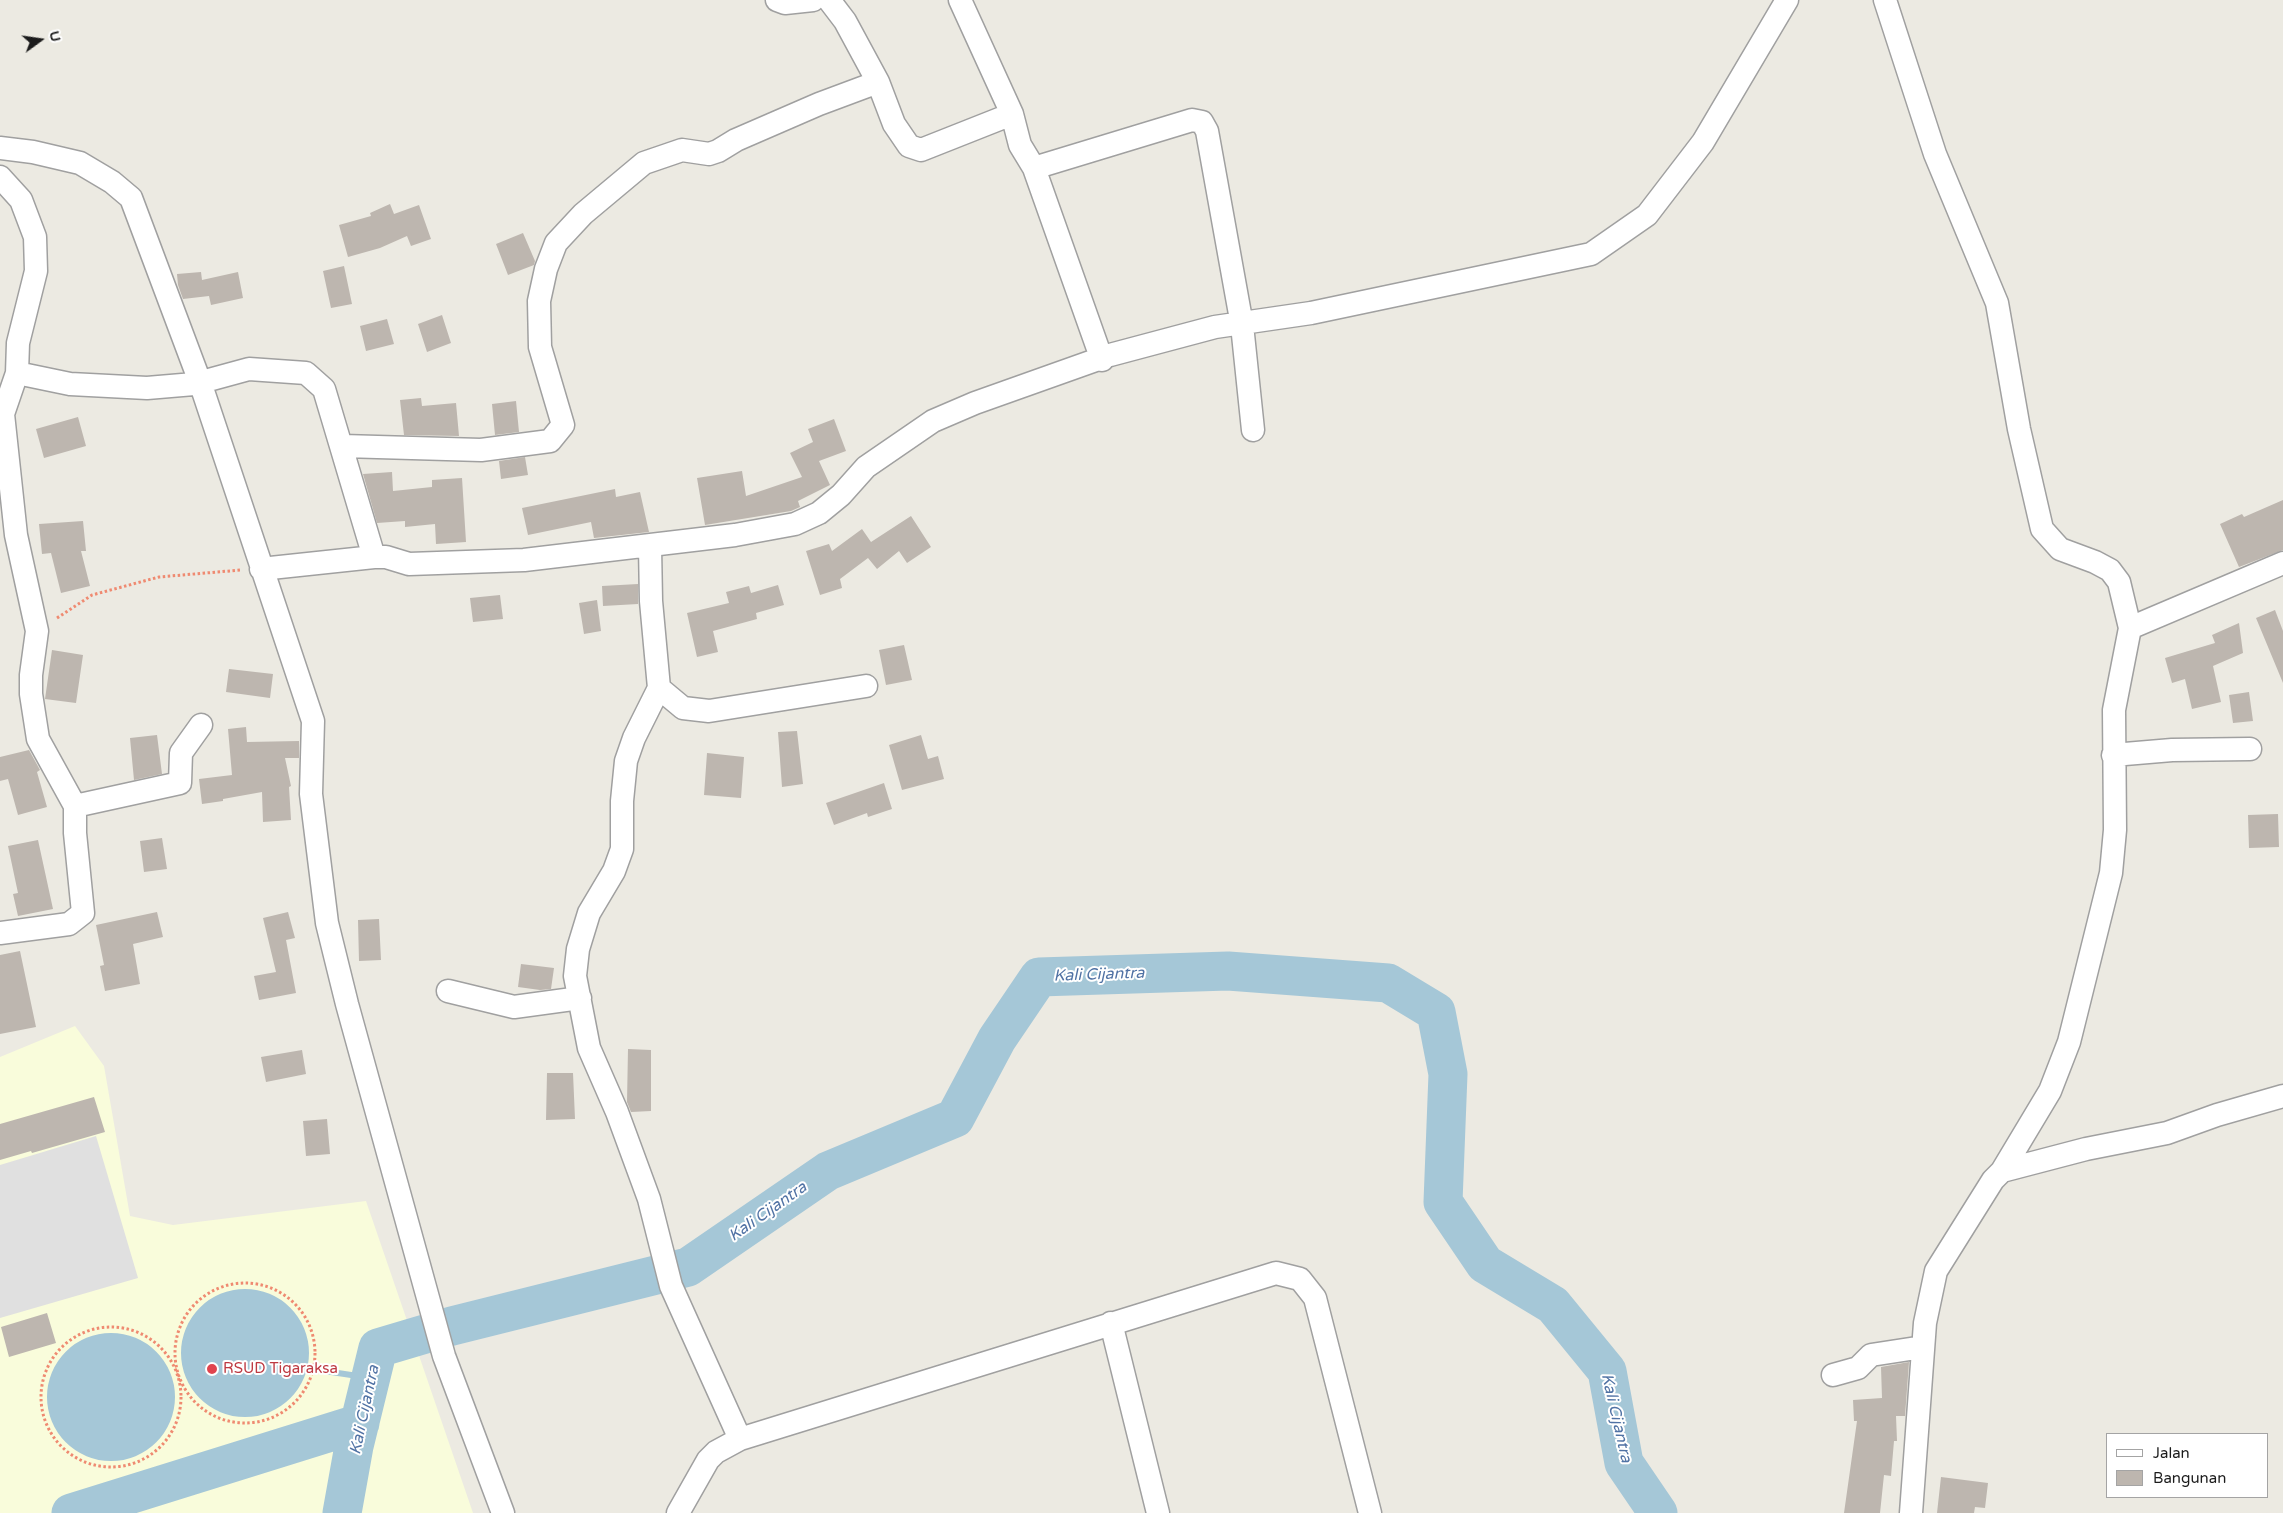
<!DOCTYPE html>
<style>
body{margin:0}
#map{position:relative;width:2283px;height:1513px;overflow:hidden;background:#eceae2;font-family:"Varela Round",sans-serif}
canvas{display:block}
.legend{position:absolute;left:2106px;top:1433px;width:162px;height:65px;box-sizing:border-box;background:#fff;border:1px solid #a4a4a4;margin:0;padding:6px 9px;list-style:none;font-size:15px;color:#1c1c1c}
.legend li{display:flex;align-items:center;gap:10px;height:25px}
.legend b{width:25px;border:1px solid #a4a4a4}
.north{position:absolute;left:15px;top:15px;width:50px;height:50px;-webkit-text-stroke:4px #fff;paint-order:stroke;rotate:76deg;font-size:14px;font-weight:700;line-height:20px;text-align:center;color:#1c1c1c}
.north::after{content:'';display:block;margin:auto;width:18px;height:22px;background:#1c1c1c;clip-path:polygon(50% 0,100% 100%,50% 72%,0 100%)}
</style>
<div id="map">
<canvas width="2283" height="1513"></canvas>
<ul class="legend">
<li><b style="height:6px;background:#fff"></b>Jalan</li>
<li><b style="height:14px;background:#bdb6af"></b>Bangunan</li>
</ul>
<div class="north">U</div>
</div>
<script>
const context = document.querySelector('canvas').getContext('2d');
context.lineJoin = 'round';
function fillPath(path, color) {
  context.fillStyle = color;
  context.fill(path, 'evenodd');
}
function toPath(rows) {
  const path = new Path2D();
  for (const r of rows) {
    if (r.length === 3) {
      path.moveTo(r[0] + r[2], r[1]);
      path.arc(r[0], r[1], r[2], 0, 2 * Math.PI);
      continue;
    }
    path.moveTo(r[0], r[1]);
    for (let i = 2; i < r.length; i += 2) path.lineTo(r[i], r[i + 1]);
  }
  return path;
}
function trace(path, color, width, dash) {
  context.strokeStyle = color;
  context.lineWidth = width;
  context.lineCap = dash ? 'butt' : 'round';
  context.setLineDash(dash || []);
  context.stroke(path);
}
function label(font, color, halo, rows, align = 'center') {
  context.font = font + ' "Varela Round",sans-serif';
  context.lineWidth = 4;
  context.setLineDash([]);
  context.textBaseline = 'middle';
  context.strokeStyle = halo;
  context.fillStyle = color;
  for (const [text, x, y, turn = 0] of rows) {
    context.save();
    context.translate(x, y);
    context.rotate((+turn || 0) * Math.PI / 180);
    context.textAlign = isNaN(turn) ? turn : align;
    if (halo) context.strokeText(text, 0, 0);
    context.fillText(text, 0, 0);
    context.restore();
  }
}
fillPath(toPath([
 [75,1026,104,1066,130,1216,173,1225,366,1201,473,1513,0,1513,0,1057]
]), '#f9fcdb');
fillPath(toPath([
 [96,1136,138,1278,0,1318,0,1165]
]), '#e0e0e0');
fillPath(toPath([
 [245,1353,64],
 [111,1397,64]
]), '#a5c7d7');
trace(toPath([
 [318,1370,371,1378]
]), '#a5c7d7', 6);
trace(toPath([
 [71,1513,360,1423],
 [342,1513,354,1446,378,1348,452,1326,688,1267,828,1171,955,1118,997,1039,1039,977,1228,971,1388,983,1436,1012,1448,1074,1443,1202,1485,1264,1553,1305,1607,1371,1624,1463,1658,1513]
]), '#a5c7d7', 39);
fillPath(toPath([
 [390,204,394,214,419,205,431,239,411,246,407,236,380,248,348,257,339,225,371,216,370,213],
 [523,233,535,261,534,265,508,275,496,244],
 [344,266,352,304,331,308,323,271],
 [201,272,202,280,238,272,243,298,211,305,209,296,183,299,178,285,177,274],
 [442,315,451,343,427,352,418,324],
 [387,319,394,344,366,351,360,326],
 [421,398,422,406,456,403,459,436,404,435,400,400],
 [516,401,519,432,495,435,492,404],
 [78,417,86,446,44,458,36,429],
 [834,419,846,451,819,461,830,485,798,501,800,507,791,511,705,525,697,478,742,471,746,496,802,477,790,453,813,442,808,429],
 [525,457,528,475,501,479,499,461],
 [392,472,393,491,432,487,432,480,462,478,466,542,436,544,435,524,405,527,405,521,377,523,363,474],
 [615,489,616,497,640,492,649,532,594,538,591,522,528,535,522,508],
 [2283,500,2283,550,2239,567,2220,524,2242,514,2244,517],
 [911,516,931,547,907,563,899,551,877,569,868,558,840,579,842,588,820,595,806,551,829,544,832,551,862,529,871,542],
 [83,521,86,551,81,551,90,586,61,593,51,553,42,554,39,524],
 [638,584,638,604,603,606,602,586],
 [778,585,784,605,756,613,757,619,713,631,718,652,697,657,687,613,729,603,726,592,749,586,751,593],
 [500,595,503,619,473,622,470,598],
 [597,600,601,631,584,634,579,603],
 [2275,610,2283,631,2283,683,2256,618],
 [2239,623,2243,653,2213,666,2221,702,2192,709,2185,679,2172,683,2165,658,2215,643,2212,635],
 [904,645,912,680,886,685,879,650],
 [52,650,83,655,76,703,45,699],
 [229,669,273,674,270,698,226,692],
 [2249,692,2253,721,2233,723,2229,695],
 [246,727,247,742,299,741,299,758,285,758,291,786,289,787,291,820,263,822,262,792,223,799,223,801,202,804,199,779,232,775,228,729],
 [797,731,803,784,782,787,778,732],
 [157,735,162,774,134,780,130,738],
 [921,735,928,759,938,756,944,779,902,790,889,745],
 [29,750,40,770,37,772,47,807,18,815,8,779,0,781,0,757],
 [707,753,744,757,741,798,704,795],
 [884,783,892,809,868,817,867,813,834,825,826,803],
 [2278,814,2279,847,2249,848,2248,815],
 [162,838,167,869,144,872,140,841],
 [38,840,53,909,18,916,13,894,18,893,8,846],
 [157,912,163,937,133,944,140,984,105,991,100,966,104,965,96,925],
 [288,912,295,938,286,940,296,993,259,1000,254,976,276,972,263,918],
 [379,919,381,960,359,961,358,920],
 [20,951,36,1027,0,1034,0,955],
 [521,964,554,968,551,989,540,990,518,987],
 [628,1049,651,1050,651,1111,631,1112,627,1102],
 [302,1050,306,1074,266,1082,261,1057],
 [547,1073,573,1073,575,1119,546,1120],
 [94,1097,105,1132,32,1153,31,1151,0,1160,0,1124],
 [327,1119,330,1154,306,1156,303,1121],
 [47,1313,56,1343,9,1357,1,1327],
 [1909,1362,1905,1416,1896,1416,1897,1441,1894,1441,1891,1476,1884,1475,1880,1513,1844,1513,1857,1421,1854,1421,1853,1400,1882,1398,1881,1367],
 [1941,1477,1988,1483,1985,1508,1975,1507,1974,1513,1937,1513]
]), '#bdb6af');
const minor = toPath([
 [777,0,785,3,813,0],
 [829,0,845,21,878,82,894,124,909,146,921,150,1012,114],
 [960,0,1012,114,1020,145,1034,168,1192,120,1202,122,1207,131,1242,325,1253,430],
 [1885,0,1935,154,1997,303,2019,429,2042,529,2060,549,2095,562,2110,570,2119,582,2130,628],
 [0,148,33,152,80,163,112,182,131,198,200,382,313,721,311,794,327,923,347,1004,444,1356,503,1513],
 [1034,168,1102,360],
 [0,177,21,200,35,237,36,271,18,343,17,373,70,384,147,388,194,384,249,369,306,373,324,389,374,557,386,557,409,564,524,560,735,535,795,524,819,513,841,495,866,467,933,421,975,403,1110,355,1215,327,1311,313,1591,254,1647,215,1703,142,1787,0],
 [343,446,481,450,550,441,563,425,540,347,539,301,546,269,556,243,583,214,644,163,682,150,709,154,718,151,736,140,819,104,878,82],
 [650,546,651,601,659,688,634,738,626,761,622,801,622,849,614,871,589,913,578,949,575,976,589,1048,617,1112,649,1199,671,1286,740,1439],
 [261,569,374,557],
 [659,688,683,708,709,711,866,686],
 [2113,755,2172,750,2250,749],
 [75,806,180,783,181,753,201,725],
 [0,933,69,924,83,913,75,833,75,806,38,739,31,694,31,675,37,631,16,535,3,414,17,373],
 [448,991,514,1007,580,998],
 [2002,1171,2086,1149,2167,1133,2217,1115,2283,1096],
 [1111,1323,1158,1513],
 [1833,1375,1858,1368,1871,1355,1923,1347],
 [678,1513,708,1460,716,1452,740,1439,1276,1273,1300,1279,1315,1298,1370,1513],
 [1911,1513,1925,1323,1936,1271,1993,1180,2002,1171,2050,1091,2069,1042,2111,873,2115,830,2114,710,2130,628,2283,563]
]);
trace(minor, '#a0a0a0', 25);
trace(toPath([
 [57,618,92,595,159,577,241,570],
 [245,1353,70],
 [111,1397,70]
]), '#ef8a71', 3, [2.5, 2.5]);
trace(minor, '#fff', 22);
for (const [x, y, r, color] of [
 [212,1369,6,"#e0444e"]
]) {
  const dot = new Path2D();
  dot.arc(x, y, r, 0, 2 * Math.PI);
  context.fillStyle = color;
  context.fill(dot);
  trace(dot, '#fff', 2);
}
label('15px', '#be3a42', '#fff', [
 ["RSUD Tigaraksa",223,1369]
], 'left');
label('italic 16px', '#5072a4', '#fff', [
 ["Kali Cijantra",1099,975,-2],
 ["Kali Cijantra",768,1212,-35],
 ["Kali Cijantra",365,1410,-78],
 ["Kali Cijantra",1616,1418,77]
]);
</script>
